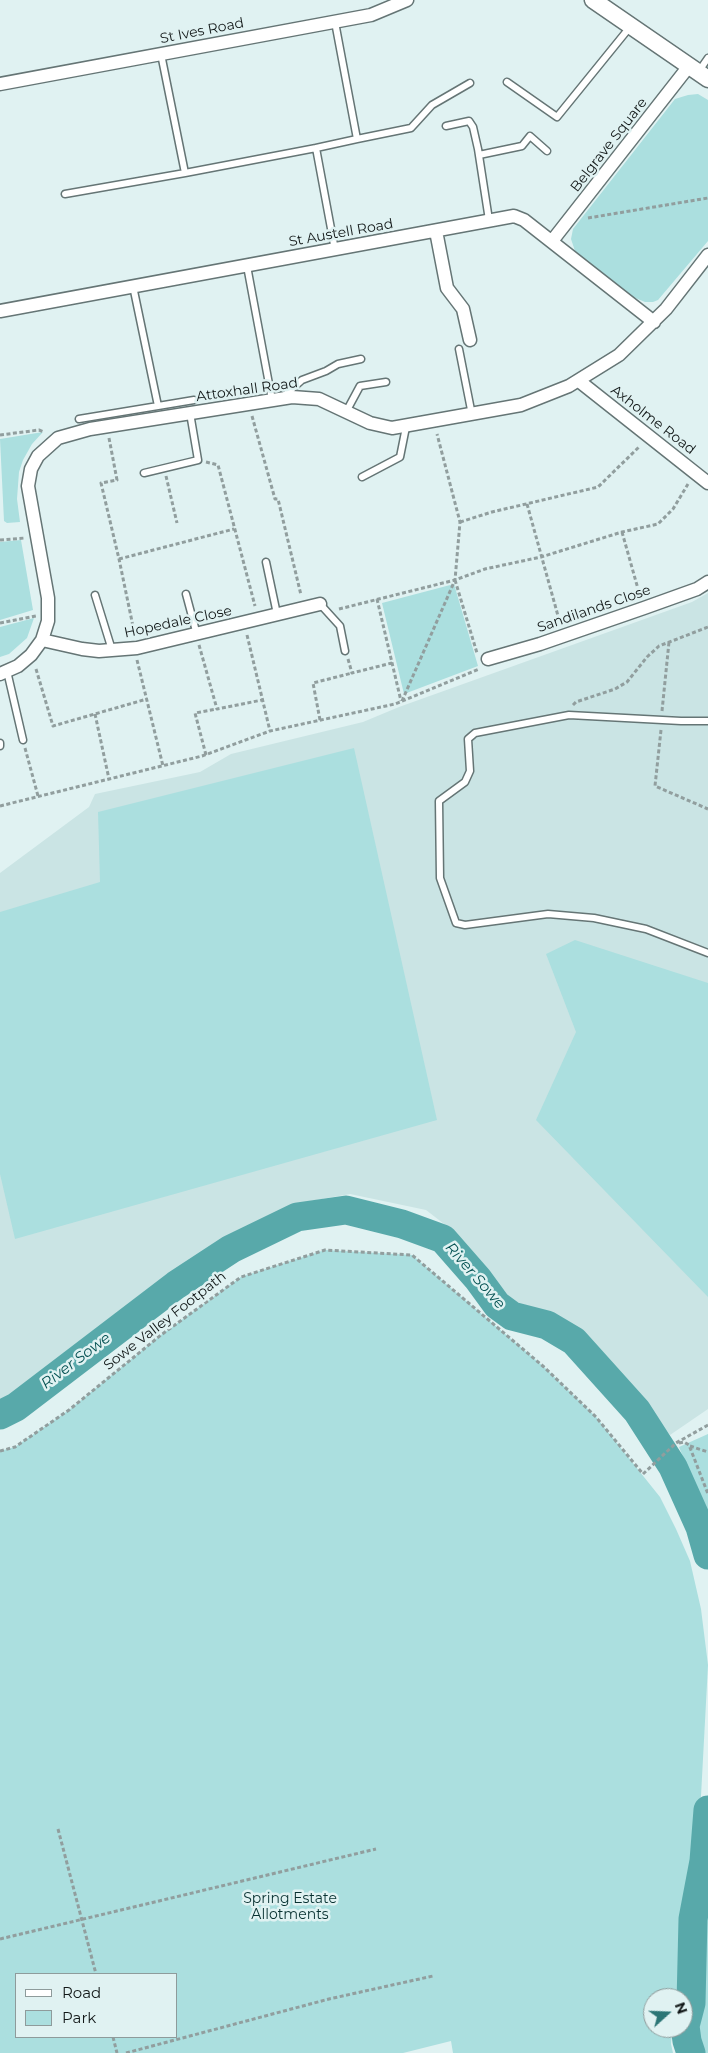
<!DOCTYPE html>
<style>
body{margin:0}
#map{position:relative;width:708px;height:2053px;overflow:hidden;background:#e0f2f2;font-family:Montserrat,sans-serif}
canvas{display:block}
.legend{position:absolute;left:15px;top:1973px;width:162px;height:65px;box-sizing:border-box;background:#e0f2f2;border:1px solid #8e9b9b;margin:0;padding:6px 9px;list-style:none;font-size:15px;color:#121818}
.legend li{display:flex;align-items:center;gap:10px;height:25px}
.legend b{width:25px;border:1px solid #8e9b9b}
.north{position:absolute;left:643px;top:1988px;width:50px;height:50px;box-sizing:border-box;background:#e0f2f2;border:1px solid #8e9b9b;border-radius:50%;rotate:70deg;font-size:14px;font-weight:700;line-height:20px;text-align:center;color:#121818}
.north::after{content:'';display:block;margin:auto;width:18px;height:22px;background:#2c7676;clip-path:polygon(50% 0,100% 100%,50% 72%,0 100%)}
</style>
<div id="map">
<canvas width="708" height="2053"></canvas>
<ul class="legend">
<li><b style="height:6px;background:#fff"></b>Road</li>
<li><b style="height:14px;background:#abdfdf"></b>Park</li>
</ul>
<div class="north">N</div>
</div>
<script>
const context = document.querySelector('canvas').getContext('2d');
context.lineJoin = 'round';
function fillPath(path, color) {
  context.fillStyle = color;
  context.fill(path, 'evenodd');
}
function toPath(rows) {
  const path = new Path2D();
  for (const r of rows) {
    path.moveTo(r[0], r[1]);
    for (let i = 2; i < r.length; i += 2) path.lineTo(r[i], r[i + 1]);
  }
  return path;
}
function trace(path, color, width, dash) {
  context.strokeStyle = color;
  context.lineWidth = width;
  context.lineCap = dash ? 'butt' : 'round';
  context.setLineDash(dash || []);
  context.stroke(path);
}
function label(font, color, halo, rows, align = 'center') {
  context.font = font + ' Montserrat,sans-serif';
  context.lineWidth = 5;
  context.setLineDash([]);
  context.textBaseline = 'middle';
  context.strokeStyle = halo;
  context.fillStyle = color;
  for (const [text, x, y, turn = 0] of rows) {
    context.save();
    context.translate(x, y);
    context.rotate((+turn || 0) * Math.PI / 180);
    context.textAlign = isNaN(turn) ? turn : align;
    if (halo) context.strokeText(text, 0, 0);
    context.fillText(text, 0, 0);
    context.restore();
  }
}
fillPath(toPath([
 [708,593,708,1409,670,1435,646,1403,584,1333,550,1317,514,1305,448,1227,426,1210,350,1194,294,1204,229,1235,0,1402,0,873,89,807,95,794,200,772,231,754,363,722,399,707,692,602]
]), '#cae4e4');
fillPath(toPath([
 [698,94,708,100,708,241,658,300,653,302,645,302,633,297,575,251,571,239,573,229,675,99,688,95],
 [43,432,32,444,23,460,19,472,17,499,20,522,7,523,4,521,0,439],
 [21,540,33,610,0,620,0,542],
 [454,584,478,666,404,694,382,603],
 [34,618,27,638,9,654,0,657,0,627],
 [354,748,437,1120,15,1239,0,1174,0,912,100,882,98,812],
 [575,940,708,983,708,1297,536,1120,576,1032,546,954],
 [325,1250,412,1255,544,1367,596,1417,660,1497,676,1529,690,1561,701,1609,708,1665,701,1796,691,1872,679,1941,682,1989,678,1998,653,1998,653,2028,672,2028,671,2044,673,2053,453,2053,451,2041,403,2053,0,2053,0,1451,15,1447,69,1410,161,1335,241,1277],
 [16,1974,176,1974,176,2037,16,2037],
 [708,1434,708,1518,679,1447],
 [708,1860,708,2053,701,2053,693,2025,698,1976,701,1904]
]), '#abdfdf');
trace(toPath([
 [0,1415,16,1407,176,1285,231,1249,297,1217,346,1210,402,1224,443,1239,478,1279,497,1305,512,1316,547,1325,574,1341,637,1411,673,1467,700,1527,708,1555],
 [691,2053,687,2041,685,2026,691,2003,693,1919,704,1861,708,1810]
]), '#58a9aa', 29);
const service = toPath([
 [335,22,357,139,411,128,432,105,470,83],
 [161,54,185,173,316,148],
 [699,71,708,58],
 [507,82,557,117,630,27],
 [446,126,469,121,473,127,478,149,489,220],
 [479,155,522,146,530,136,547,151],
 [65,194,185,173],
 [335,250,316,148,357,139],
 [247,266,272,400],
 [459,349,472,415],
 [284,396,302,380,326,371,338,364,361,359],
 [158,406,194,400],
 [346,412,360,386,386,382],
 [79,419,158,406,133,286],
 [144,473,198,460,190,413],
 [362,477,400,457,406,427],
 [266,562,277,614],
 [186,594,197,635],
 [95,595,112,650],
 [320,604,340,626,345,651],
 [7,671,23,740],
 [708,721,681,721,569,715,475,733,468,739,470,771,465,782,439,801,440,878,456,923,465,925,548,914,594,918,646,929,708,953],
 [0,743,0,746]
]);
const minor = toPath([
 [0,84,371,15,407,0],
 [436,231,447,288,463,309,470,340],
 [552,241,689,66],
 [0,311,514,216,524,220,654,322],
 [579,381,708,483],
 [42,640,82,649,99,651,137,648,320,604],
 [488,659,540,644,644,608,697,589,708,582],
 [0,674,18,666,31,655,42,640,48,621,48,598,28,486,31,469,38,456,58,438,90,429,292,397,319,399,370,423,392,428,521,405,569,386,619,355,666,309,708,255]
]);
const tertiary = toPath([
 [593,0,708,79]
]);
trace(service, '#657575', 9);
trace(minor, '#657575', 15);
trace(tertiary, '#657575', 19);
trace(toPath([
 [588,218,708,198],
 [252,416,275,499,278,499,301,595],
 [0,435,39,430,44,432],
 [109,438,117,480,101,483,119,559,135,636],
 [206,462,218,465,255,606],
 [166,476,177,523],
 [527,504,560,623],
 [460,522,492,512,598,487,640,446],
 [622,532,640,596],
 [0,540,25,538],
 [119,559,234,529],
 [455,580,477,653],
 [377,599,401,701],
 [339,609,455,580,485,569,541,557,622,532,658,524,673,509,688,484],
 [0,623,36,616],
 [247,635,270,731],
 [199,645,217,709,262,700],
 [348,659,352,673,392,663],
 [137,660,163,766],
 [36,669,53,726,147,699],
 [402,701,455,580,460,522,437,434],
 [573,705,576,702,615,689,627,682,647,657,659,646,708,627],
 [662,711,669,642],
 [95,714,109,779],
 [320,720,313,683,352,673],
 [661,730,655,786,708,809],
 [25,748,38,796],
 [206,755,195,713,217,709],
 [0,806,202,756,270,731,395,704,479,669],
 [679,1443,684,1442,689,1445,708,1494],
 [690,1446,708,1452],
 [0,1451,15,1447,69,1410,161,1335,241,1277,325,1250,412,1255,544,1367,596,1417,643,1474,676,1443,708,1425],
 [58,1829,96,1974],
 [0,1939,376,1849],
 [113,2037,117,2053],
 [126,2053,329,1999,433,1976]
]), '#919e9e', 3, [4, 2.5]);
trace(service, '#fff', 6);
trace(minor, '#fff', 12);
trace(tertiary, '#fff', 16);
label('14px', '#121818', '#e0f2f2', [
 ["St Ives Road",202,31,-11],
 ["Belgrave Square",609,145,-52],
 ["St Austell Road",341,233,-10],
 ["Attoxhall Road",247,390,-8],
 ["Axholme Road",653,420,38],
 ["Sandilands Close",594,609,-19],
 ["Hopedale Close",178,622,-12],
 ["Sowe Valley Footpath",165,1321,-38]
]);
label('14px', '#073131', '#e0f2f2', [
 ["Spring Estate",290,1899],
 ["Allotments",290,1915]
]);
label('italic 15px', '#055253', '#e0f2f2', [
 ["River Sowe",475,1276,49],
 ["River Sowe",76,1361,-37]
]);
</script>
